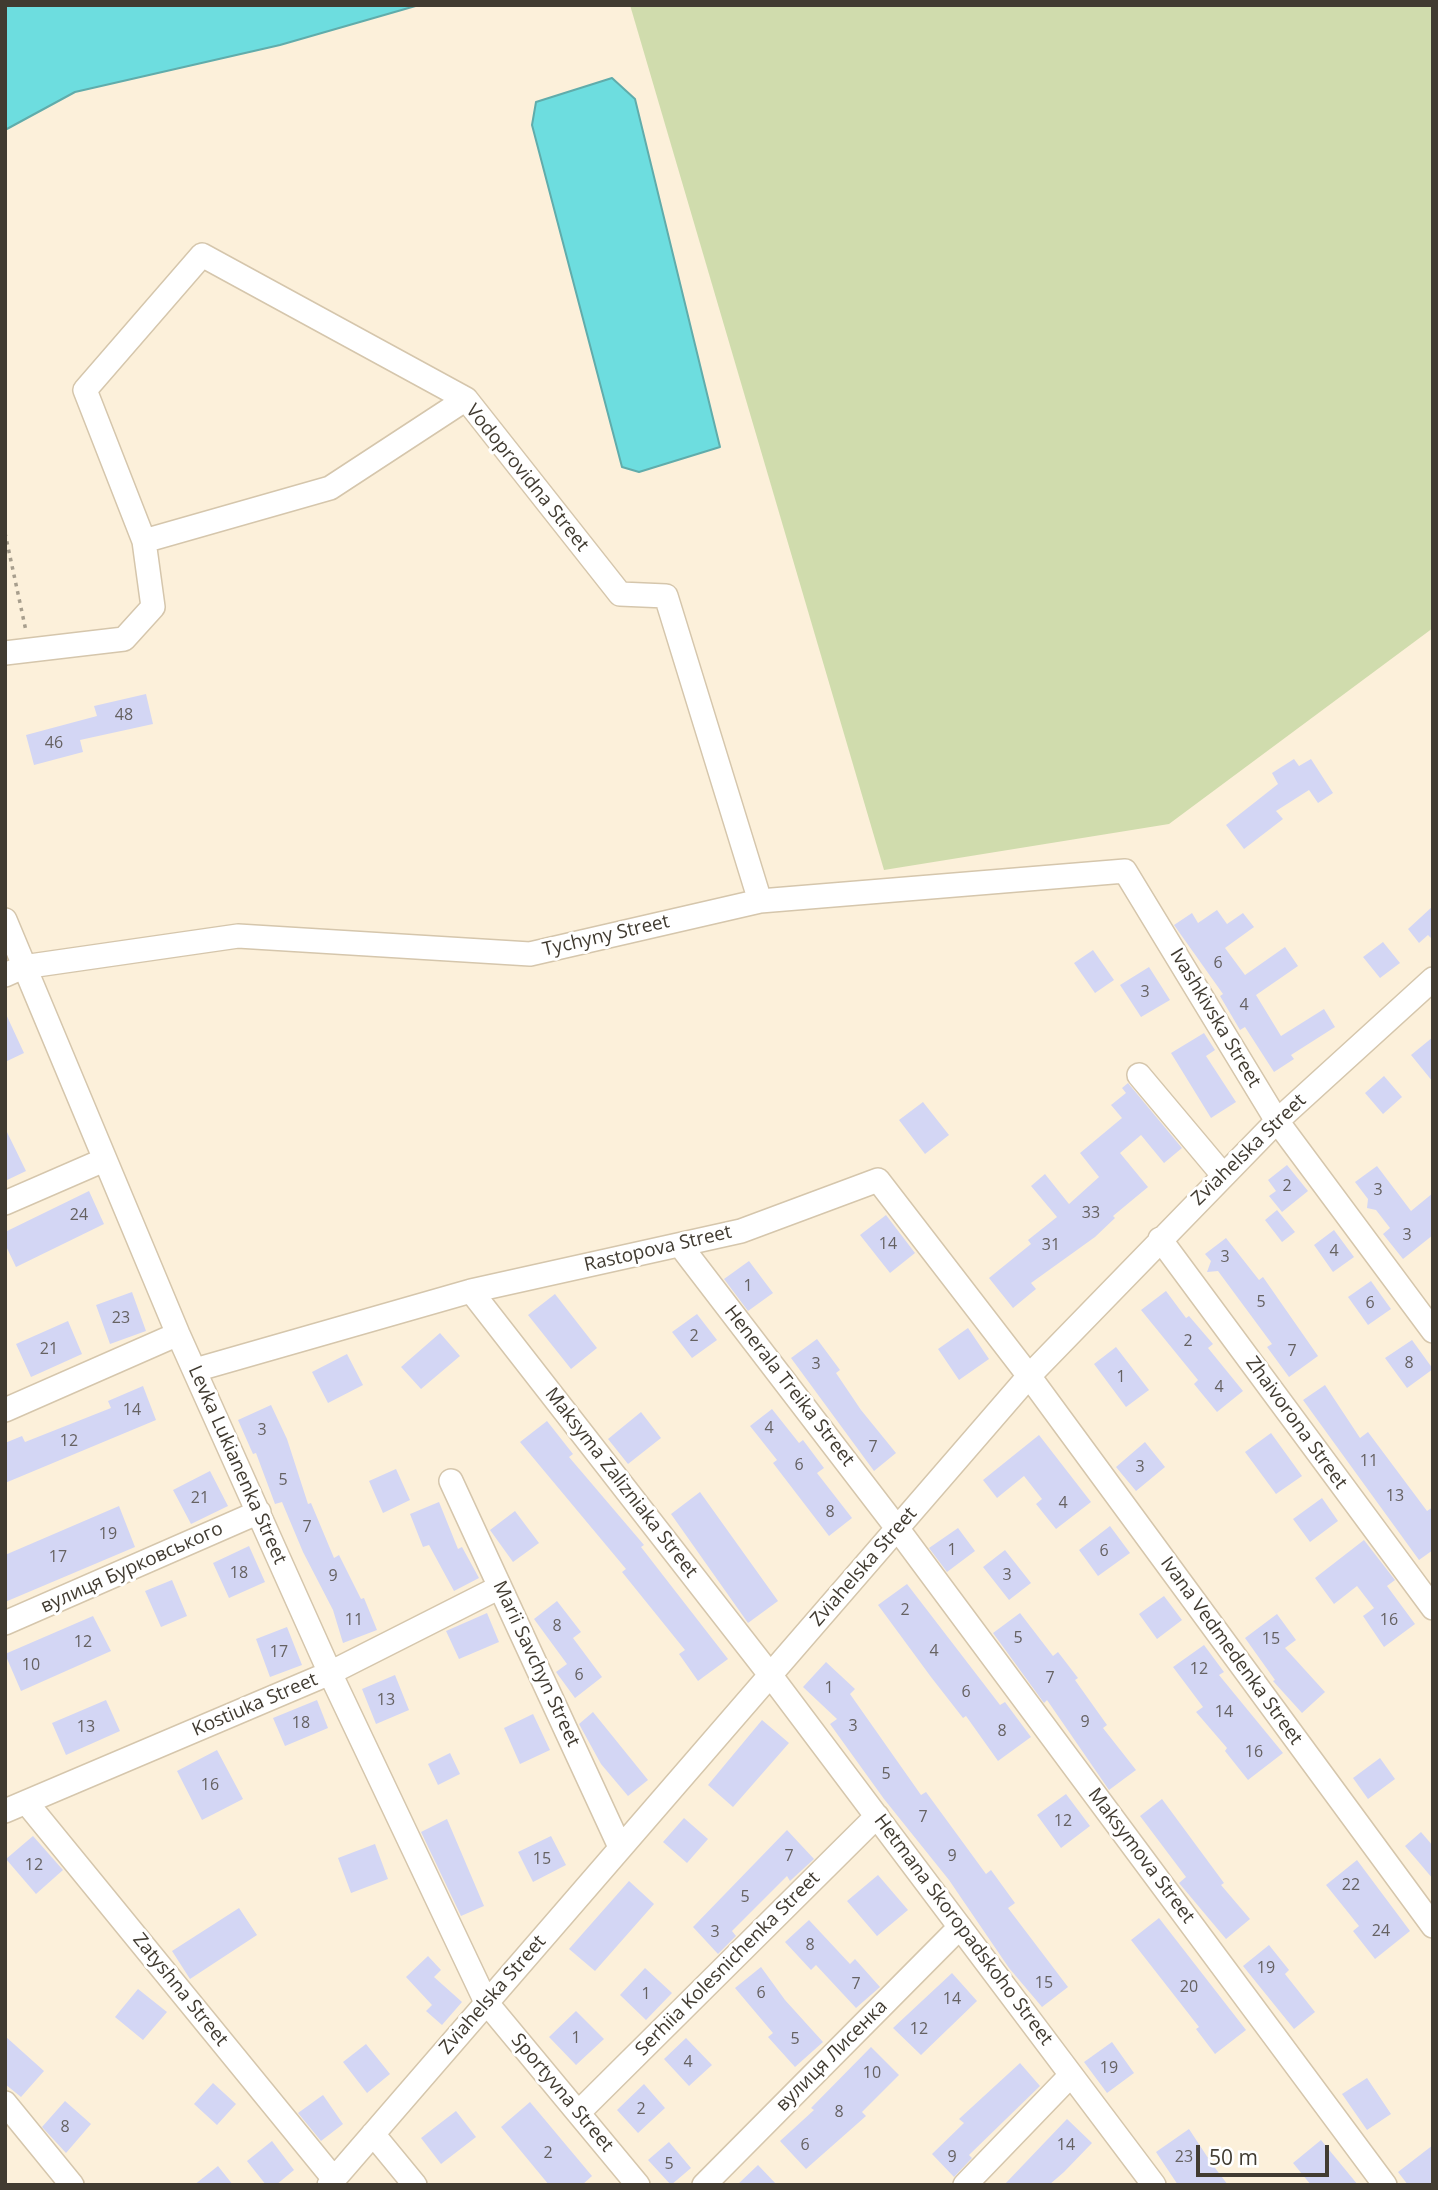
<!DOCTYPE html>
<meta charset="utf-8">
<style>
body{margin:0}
#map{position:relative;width:1438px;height:2190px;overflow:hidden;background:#fcf0da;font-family:"Open Sans",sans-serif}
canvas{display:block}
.frame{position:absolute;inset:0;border:7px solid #413b31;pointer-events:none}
.scale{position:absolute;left:1196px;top:2145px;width:133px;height:32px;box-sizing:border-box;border:4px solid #413b31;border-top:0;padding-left:9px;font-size:21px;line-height:24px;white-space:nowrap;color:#413b31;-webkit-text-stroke:5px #fff;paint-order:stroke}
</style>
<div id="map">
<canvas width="1438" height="2190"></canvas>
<div class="frame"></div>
<div class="scale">50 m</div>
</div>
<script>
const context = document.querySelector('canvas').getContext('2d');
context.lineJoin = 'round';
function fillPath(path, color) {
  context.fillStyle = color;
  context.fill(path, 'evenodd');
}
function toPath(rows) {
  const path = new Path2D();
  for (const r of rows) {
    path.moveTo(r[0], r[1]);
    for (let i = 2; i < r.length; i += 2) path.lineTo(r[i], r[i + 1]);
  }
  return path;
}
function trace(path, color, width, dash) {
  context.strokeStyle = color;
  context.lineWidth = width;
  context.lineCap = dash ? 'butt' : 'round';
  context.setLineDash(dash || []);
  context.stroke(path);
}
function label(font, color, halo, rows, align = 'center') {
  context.font = font + ' "Open Sans",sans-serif';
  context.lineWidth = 6;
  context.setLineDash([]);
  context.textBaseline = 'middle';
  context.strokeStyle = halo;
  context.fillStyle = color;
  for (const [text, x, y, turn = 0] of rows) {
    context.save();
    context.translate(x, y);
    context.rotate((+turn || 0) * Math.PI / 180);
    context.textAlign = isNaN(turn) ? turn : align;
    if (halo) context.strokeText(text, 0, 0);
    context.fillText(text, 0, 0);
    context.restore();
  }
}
fillPath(toPath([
 [630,5,1433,5,1433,628,1169,824,884,870]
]), '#d0dcad');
const water = toPath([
 [5,5,419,5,280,45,75,92,5,130,5,5],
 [612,78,635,99,720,447,639,472,622,467,532,125,536,102,612,78]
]);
fillPath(water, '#6ddddf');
trace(water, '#60acab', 2);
fillPath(toPath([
 [146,694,153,724,80,740,83,752,34,765,26,735,97,716,94,706],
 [1294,759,1299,766,1311,759,1333,793,1318,803,1309,790,1276,811,1283,819,1244,849,1226,825,1278,784,1272,773],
 [1433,906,1433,940,1428,935,1419,943,1408,929],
 [1217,910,1227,924,1243,913,1254,927,1225,948,1245,975,1285,947,1298,966,1256,995,1281,1036,1324,1009,1335,1027,1291,1055,1294,1059,1274,1072,1245,1027,1240,1030,1220,996,1223,994,1174,925,1192,913,1198,923],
 [1383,942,1400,963,1380,978,1363,957],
 [1093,950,1114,980,1095,993,1074,963],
 [1149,967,1170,1000,1141,1017,1120,985],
 [5,1012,24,1053,5,1062],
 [1204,1033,1215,1050,1206,1056,1236,1102,1211,1118,1171,1053],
 [1433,1037,1433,1082,1411,1055],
 [1384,1076,1402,1097,1383,1114,1365,1093],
 [1128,1083,1182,1148,1164,1163,1141,1135,1120,1153,1148,1187,1113,1216,1115,1218,1095,1237,1031,1283,1036,1289,1013,1308,989,1278,1031,1244,1028,1240,1057,1217,1031,1186,1045,1174,1069,1204,1099,1177,1080,1153,1122,1118,1111,1105,1126,1093,1122,1088],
 [923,1102,949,1135,925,1154,899,1120],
 [5,1128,26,1171,5,1181],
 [1287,1165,1308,1191,1282,1212,1269,1196,1276,1191,1268,1180],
 [1377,1166,1411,1211,1433,1193,1433,1235,1403,1259,1383,1234,1390,1228,1376,1210,1367,1208,1368,1199,1355,1182],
 [89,1191,104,1224,16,1267,5,1244,5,1232],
 [1277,1210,1295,1232,1282,1242,1265,1220],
 [886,1215,915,1253,890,1273,860,1235],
 [1334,1230,1354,1257,1333,1272,1314,1245],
 [1226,1238,1259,1280,1263,1277,1318,1356,1289,1377,1267,1347,1272,1344,1218,1271,1207,1272,1211,1261,1205,1254],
 [749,1261,773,1293,748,1311,724,1279],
 [1371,1281,1391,1309,1368,1325,1348,1297],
 [1166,1291,1186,1318,1189,1316,1213,1344,1208,1348,1243,1391,1217,1412,1194,1384,1198,1380,1141,1310],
 [132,1292,146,1331,110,1344,96,1305],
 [555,1294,597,1348,571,1369,528,1315],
 [697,1314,717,1340,692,1358,672,1332],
 [68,1321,82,1354,31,1377,16,1344],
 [968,1328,989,1359,959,1380,938,1349],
 [440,1333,460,1356,421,1389,401,1367],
 [817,1339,840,1370,836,1373,861,1410,896,1453,874,1471,791,1358],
 [1412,1340,1433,1369,1407,1388,1385,1358],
 [1116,1347,1149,1390,1126,1407,1094,1364],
 [347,1354,363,1385,328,1403,312,1372],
 [1325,1385,1360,1438,1368,1432,1427,1511,1433,1507,1433,1550,1419,1560,1303,1400],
 [143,1386,156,1420,5,1483,5,1443,22,1436,25,1442,111,1408,108,1401],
 [271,1405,287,1439,308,1504,311,1503,334,1558,339,1555,361,1599,364,1598,377,1630,343,1643,333,1610,303,1552,282,1502,275,1504,256,1453,253,1454,238,1420],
 [772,1409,799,1443,803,1440,824,1468,817,1473,852,1518,829,1536,773,1463,777,1460,750,1426],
 [641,1412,661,1438,628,1464,608,1439],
 [547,1421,573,1454,569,1457,644,1545,641,1547,728,1659,698,1681,679,1654,685,1650,622,1572,626,1569,520,1442],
 [1271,1433,1302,1476,1276,1494,1245,1452],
 [1039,1435,1091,1502,1056,1529,1036,1504,1042,1499,1024,1476,997,1498,983,1480],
 [1145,1442,1165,1467,1136,1491,1116,1467],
 [396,1469,410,1500,383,1513,369,1481],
 [210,1471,228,1506,191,1524,173,1490],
 [700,1492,778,1601,748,1623,671,1514],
 [1322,1498,1338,1521,1310,1542,1293,1519],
 [439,1502,458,1549,462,1547,479,1578,454,1591,429,1545,423,1547,410,1514],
 [119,1506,135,1547,5,1602,5,1555],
 [515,1511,539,1543,513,1562,490,1530],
 [1110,1526,1130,1553,1098,1576,1079,1550],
 [958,1528,975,1551,947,1572,929,1548],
 [1364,1540,1395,1580,1387,1586,1415,1624,1384,1647,1363,1616,1374,1608,1357,1586,1334,1604,1315,1578],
 [249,1546,265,1582,229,1598,213,1563],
 [1005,1550,1031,1583,1009,1600,983,1567],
 [172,1580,187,1616,161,1627,145,1591],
 [907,1584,1000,1705,1005,1702,1031,1737,998,1761,966,1716,963,1718,931,1677,878,1605],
 [1164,1596,1182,1620,1157,1639,1139,1614],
 [557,1601,581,1632,573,1638,602,1677,575,1698,556,1672,567,1664,534,1619],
 [487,1613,499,1642,459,1659,446,1631],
 [1020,1613,1053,1656,1058,1652,1078,1678,1075,1680,1107,1725,1103,1728,1136,1770,1109,1790,1047,1700,1044,1703,993,1633],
 [1277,1614,1296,1640,1285,1648,1325,1692,1302,1713,1273,1681,1275,1680,1245,1638],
 [93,1616,111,1651,21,1691,5,1654],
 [287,1627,302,1665,270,1677,256,1639],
 [1204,1645,1224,1672,1219,1675,1283,1753,1248,1780,1225,1751,1227,1748,1196,1712,1203,1707,1173,1667],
 [826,1662,855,1689,850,1694,921,1795,926,1792,986,1874,991,1870,1015,1903,1008,1908,1068,1987,1042,2007,1009,1968,949,1880,884,1799,830,1724,837,1719,803,1687],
 [395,1675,409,1710,376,1724,362,1689],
 [106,1700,120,1731,66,1755,52,1723],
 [317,1700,328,1728,285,1746,273,1718],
 [593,1712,648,1780,628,1796,601,1764,579,1724],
 [533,1714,550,1750,520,1764,504,1728],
 [762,1720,789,1743,733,1807,708,1785],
 [217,1750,243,1799,202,1820,177,1771],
 [450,1753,460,1774,438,1785,428,1764],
 [1380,1758,1395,1779,1368,1799,1353,1778],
 [1066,1794,1090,1826,1061,1848,1037,1815],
 [1162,1799,1224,1883,1221,1885,1250,1919,1226,1939,1179,1883,1186,1877,1140,1816],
 [684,1818,708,1839,687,1863,663,1842],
 [447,1819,484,1906,461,1916,421,1832],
 [787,1830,814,1859,790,1881,787,1876,732,1931,736,1936,718,1954,693,1927],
 [1421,1832,1433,1846,1433,1879,1405,1846],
 [33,1836,63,1870,36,1894,6,1859],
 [551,1836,566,1865,533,1882,518,1852],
 [375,1844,388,1879,351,1893,338,1858],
 [1357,1860,1410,1931,1375,1959,1353,1931,1359,1926,1326,1885],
 [878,1875,908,1910,877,1936,847,1901],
 [629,1881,654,1904,595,1971,569,1949],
 [239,1908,257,1935,190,1979,172,1951],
 [1159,1918,1246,2030,1215,2054,1196,2029,1199,2027,1131,1940],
 [809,1920,850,1964,855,1959,880,1987,856,2008,816,1965,811,1970,785,1942],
 [1269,1945,1289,1970,1285,1974,1315,2012,1294,2029,1243,1966],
 [428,1956,441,1970,434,1977,462,2002,442,2025,426,2011,432,2005,406,1977],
 [761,1967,785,2000,823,2042,795,2067,768,2037,773,2033,735,1988],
 [645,1968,672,1993,646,2020,620,1995],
 [952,1973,977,2001,921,2055,893,2028],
 [138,1989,167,2012,143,2040,115,2017],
 [576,2011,604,2039,576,2065,549,2037],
 [5,2036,44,2071,21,2097,5,2084],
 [686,2038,712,2065,689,2086,664,2059],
 [1112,2042,1134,2073,1107,2093,1084,2062],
 [366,2044,390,2074,367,2093,343,2062],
 [871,2047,899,2075,862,2112,866,2116,806,2169,780,2141,814,2110,811,2108],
 [1020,2063,1040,2086,969,2155,972,2158,954,2177,932,2154,964,2123,959,2119],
 [1367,2078,1391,2114,1367,2130,1342,2094],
 [213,2083,236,2104,217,2125,194,2104],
 [644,2084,665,2108,638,2133,617,2110],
 [323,2095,343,2124,321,2141,298,2113],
 [65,2101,91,2124,66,2153,42,2127],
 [530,2102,592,2176,582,2185,549,2185,501,2127],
 [456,2111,476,2137,441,2164,421,2138],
 [1067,2119,1092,2143,1064,2172,1049,2185,1004,2185],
 [1189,2129,1212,2164,1228,2185,1178,2185,1156,2152],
 [1321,2140,1344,2168,1358,2185,1311,2185,1293,2163],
 [272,2141,294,2170,276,2185,266,2185,247,2161],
 [669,2142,691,2168,671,2185,648,2160],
 [1433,2145,1433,2185,1408,2185,1398,2172],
 [758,2165,777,2185,737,2185],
 [218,2166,233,2185,194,2185]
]), '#d3d6f4');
const minor = toPath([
 [144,541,85,390,202,255,466,399],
 [5,653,124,639,153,607,144,541,330,488,466,399,620,594,666,596,760,901],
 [5,920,178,1334,330,1673,486,2002,638,2185],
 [5,975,23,967,238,936,530,954,760,901,1125,871,1277,1121,1433,1331],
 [1139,1075,1223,1175],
 [5,1203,104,1160],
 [1160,1239,1433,1608],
 [680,1245,897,1528,1385,2185],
 [471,1291,771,1676,1154,2185],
 [195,1370,471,1291,741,1231,878,1180,1029,1376,1433,1926],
 [5,1410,178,1334],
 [451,1481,620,1847],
 [5,1623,259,1512],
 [26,1802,334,2179],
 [5,1811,330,1673,500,1587],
 [5,2103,72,2185],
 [579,2112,877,1816],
 [373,2134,415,2185],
 [329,2185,1029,1376,1277,1121,1433,979],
 [704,2185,960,1927],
 [965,2185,1071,2075]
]);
trace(minor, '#d5c6ac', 26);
trace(toPath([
 [5,533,26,631]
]), '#a79e8d', 3.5, [3.5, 5]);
trace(minor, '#fff', 23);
label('16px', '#666262', null, [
 ["48",124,715],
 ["46",54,743],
 ["6",1218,963],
 ["3",1145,992],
 ["4",1244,1005],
 ["2",1287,1186],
 ["3",1378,1190],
 ["33",1091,1213],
 ["24",79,1215],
 ["3",1407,1235],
 ["14",888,1244],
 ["31",1051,1245],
 ["4",1334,1251],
 ["3",1225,1257],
 ["1",748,1286],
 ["5",1261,1302],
 ["6",1370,1303],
 ["23",121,1318],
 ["2",694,1336],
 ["2",1188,1341],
 ["21",49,1349],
 ["7",1292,1351],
 ["8",1409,1363],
 ["3",816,1364],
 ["1",1121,1377],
 ["4",1219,1387],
 ["14",132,1410],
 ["4",769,1428],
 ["3",262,1430],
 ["12",69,1441],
 ["7",873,1447],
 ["11",1369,1461],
 ["6",799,1465],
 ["3",1140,1467],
 ["5",283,1480],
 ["13",1395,1496],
 ["21",200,1498],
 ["4",1063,1503],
 ["8",830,1512],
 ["7",307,1527],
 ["19",108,1534],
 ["1",952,1550],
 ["6",1104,1551],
 ["17",58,1557],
 ["18",239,1573],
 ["3",1007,1575],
 ["9",333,1576],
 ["2",905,1610],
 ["11",354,1620],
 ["16",1389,1620],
 ["8",557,1626],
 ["5",1018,1638],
 ["15",1271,1639],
 ["12",83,1642],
 ["4",934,1651],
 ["17",279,1652],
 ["10",31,1665],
 ["12",1199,1669],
 ["6",579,1675],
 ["7",1050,1678],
 ["1",829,1688],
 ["6",966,1692],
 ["13",386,1700],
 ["14",1224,1712],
 ["9",1085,1722],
 ["18",301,1723],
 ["3",853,1726],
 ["13",86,1727],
 ["8",1002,1731],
 ["16",1254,1752],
 ["5",886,1774],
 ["16",210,1785],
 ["7",923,1817],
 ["12",1063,1821],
 ["7",789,1856],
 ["9",952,1856],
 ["15",542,1859],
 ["12",34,1865],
 ["22",1351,1885],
 ["5",745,1897],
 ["24",1381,1931],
 ["3",715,1932],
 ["8",810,1945],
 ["19",1266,1968],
 ["15",1044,1983],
 ["7",856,1984],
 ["20",1189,1987],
 ["6",761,1993],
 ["1",646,1994],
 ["14",952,1999],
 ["12",919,2029],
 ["1",576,2038],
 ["5",795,2039],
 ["4",688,2062],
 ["19",1109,2068],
 ["10",872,2073],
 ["2",641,2109],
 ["8",839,2112],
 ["8",65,2127],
 ["6",805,2145],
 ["14",1066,2145],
 ["2",548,2153],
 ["9",952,2157],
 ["23",1184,2157],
 ["5",669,2164]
]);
label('19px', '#413b31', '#fff', [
 ["Vodoprovidna Street",527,478,51],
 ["Tychyny Street",606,936,-13],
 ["Ivashkivska Street",1215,1018,59],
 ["Zviahelska Street",1249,1150,-44],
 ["Rastopova Street",658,1249,-13],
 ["Henerala Treika Street",789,1386,52],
 ["Zhaivorona Street",1296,1423,54],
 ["Levka Lukianenka Street",237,1465,66],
 ["Maksyma Zalizniaka Street",621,1483,52],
 ["Zviahelska Street",864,1567,-49],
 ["вулиця Бурковського",132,1568,-24],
 ["Ivana Vedmedenka Street",1231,1651,54],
 ["Marii Savchyn Street",536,1664,65],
 ["Kostiuka Street",255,1705,-23],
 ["Maksymova Street",1141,1856,53],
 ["Hetmana Skoropadskoho Street",963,1930,53],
 ["Serhiia Kolesnichenka Street",728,1964,-45],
 ["Zatyshna Street",180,1990,51],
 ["Zviahelska Street",493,1995,-49],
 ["вулиця Лисенка",832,2056,-45],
 ["Sportyvna Street",562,2093,50]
]);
</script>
